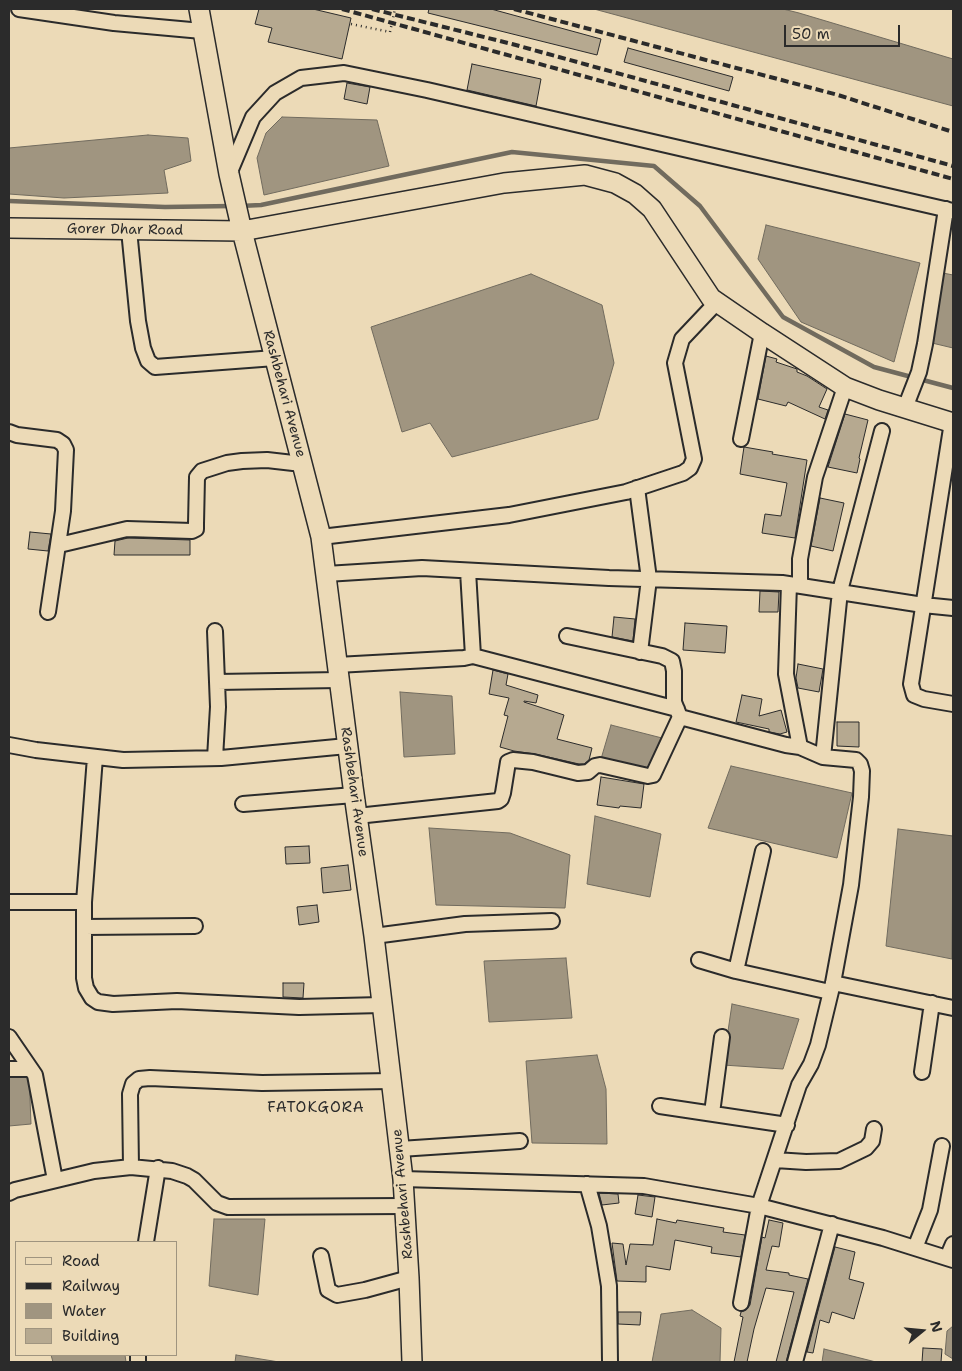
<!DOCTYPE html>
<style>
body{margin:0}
#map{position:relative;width:962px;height:1371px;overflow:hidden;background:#ecdab7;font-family:"Shantell Sans",sans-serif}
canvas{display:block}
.frame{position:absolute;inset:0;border:10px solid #2b2b2b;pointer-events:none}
.legend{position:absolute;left:15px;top:1241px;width:162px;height:115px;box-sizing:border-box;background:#ecdab7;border:1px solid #9f947f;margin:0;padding:6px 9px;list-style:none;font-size:15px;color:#2b2b2b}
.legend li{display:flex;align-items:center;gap:10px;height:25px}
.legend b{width:25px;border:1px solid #9f947f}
.north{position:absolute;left:897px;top:1306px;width:50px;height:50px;-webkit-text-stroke:4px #ecdab7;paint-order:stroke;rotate:73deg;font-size:14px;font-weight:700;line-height:20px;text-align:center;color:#2b2b2b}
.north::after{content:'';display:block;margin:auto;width:18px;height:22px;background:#2b2b2b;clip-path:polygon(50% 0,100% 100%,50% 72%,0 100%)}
.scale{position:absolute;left:784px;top:25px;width:116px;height:22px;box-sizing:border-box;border:2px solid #2b2b2b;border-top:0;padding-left:6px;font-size:15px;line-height:18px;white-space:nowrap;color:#2b2b2b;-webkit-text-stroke:4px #ecdab7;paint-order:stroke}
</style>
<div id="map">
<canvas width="962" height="1371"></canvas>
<div class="frame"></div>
<ul class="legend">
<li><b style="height:6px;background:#ecdab7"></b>Road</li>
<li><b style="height:6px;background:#2b2b2b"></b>Railway</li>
<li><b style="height:14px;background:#a09580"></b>Water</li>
<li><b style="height:14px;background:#b6a990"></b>Building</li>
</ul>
<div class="north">N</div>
<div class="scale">50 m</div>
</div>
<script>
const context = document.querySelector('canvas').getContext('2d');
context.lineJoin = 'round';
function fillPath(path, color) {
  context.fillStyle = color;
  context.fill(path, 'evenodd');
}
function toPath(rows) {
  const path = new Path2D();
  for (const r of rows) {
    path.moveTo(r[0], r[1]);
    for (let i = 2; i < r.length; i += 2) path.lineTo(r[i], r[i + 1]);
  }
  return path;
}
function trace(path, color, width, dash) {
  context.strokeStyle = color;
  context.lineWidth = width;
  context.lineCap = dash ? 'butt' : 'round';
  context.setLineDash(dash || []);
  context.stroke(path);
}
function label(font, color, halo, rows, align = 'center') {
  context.font = font + ' "Shantell Sans",sans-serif';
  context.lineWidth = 5;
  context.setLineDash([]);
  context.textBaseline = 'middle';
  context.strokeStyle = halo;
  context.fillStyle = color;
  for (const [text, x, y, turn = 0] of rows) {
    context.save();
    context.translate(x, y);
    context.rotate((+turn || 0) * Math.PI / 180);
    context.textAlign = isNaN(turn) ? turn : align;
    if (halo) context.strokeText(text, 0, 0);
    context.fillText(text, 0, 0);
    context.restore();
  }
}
const water = toPath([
 [594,9,783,9,799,13,953,59,953,106,594,9],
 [282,117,377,120,389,166,264,195,257,158,266,133,282,117],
 [148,135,188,138,191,161,164,170,168,193,64,198,9,194,9,148,148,135],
 [766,225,920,263,894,362,801,322,758,259,766,225],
 [943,273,953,275,953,348,932,343,943,273],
 [531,274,602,305,614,363,598,419,452,457,430,423,402,432,371,327,531,274],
 [400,692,452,696,455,754,404,757,400,692],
 [611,725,662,738,648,772,601,759,611,725],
 [731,766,852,793,837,858,708,828,731,766],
 [595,816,661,834,650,897,587,884,595,816],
 [429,828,510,833,570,855,565,908,436,905,429,828],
 [898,829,953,836,952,959,886,946,898,829],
 [566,958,572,1018,489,1022,484,961,566,958],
 [732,1004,799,1019,783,1069,723,1065,732,1004],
 [597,1055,606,1089,607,1144,532,1143,526,1061,597,1055],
 [9,1073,29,1073,31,1124,9,1126,9,1073],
 [214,1219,265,1219,258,1295,209,1286,214,1219],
 [692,1310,721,1328,720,1362,652,1362,661,1314,692,1310],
 [953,1326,953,1359,945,1354,947,1331,953,1326],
 [824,1349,876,1362,822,1362,824,1349],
 [51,1355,125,1355,126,1362,53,1362,51,1355],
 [236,1355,279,1362,235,1362,236,1355]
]);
fillPath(water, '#a09580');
trace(water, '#716b5e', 1);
trace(toPath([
 [9,201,165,207,232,206],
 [240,206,261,205,512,152,654,166,700,206,783,317,874,367,953,388]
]), '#716b5e', 4.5);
const building = toPath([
 [259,9,313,9,351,18,342,59,268,42,272,28,255,24,259,9],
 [429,9,491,9,601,39,597,55,428,13,429,9],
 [628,48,733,77,729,91,624,62,628,48],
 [472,64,541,79,536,106,467,90,472,64],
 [347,83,370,87,367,104,344,99,347,83],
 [766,356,777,359,776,362,797,369,797,372,807,376,827,389,819,407,828,410,825,419,788,402,786,406,758,399,766,356],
 [845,414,868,420,859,458,860,459,857,473,828,467,845,414],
 [744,447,773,452,772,454,807,460,795,538,762,533,765,514,781,516,787,483,740,474,744,447],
 [820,498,844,503,833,551,811,546,820,498],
 [30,532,51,534,48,551,28,549,30,532],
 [128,538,190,540,190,555,114,555,115,541,128,538],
 [760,591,779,592,778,612,759,612,760,591],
 [614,617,635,619,633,641,612,637,614,617],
 [685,623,727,626,725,653,683,650,685,623],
 [798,664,823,669,819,692,798,688,796,678,798,664],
 [493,670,508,674,506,685,538,695,536,703,524,701,524,702,564,715,557,739,592,748,589,760,584,764,579,764,535,754,514,751,500,747,508,716,504,715,509,698,489,694,493,670],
 [742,695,762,699,759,716,781,710,787,732,780,734,769,732,769,729,736,722,742,695],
 [837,722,859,722,859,747,837,746,837,722],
 [601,777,644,784,641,808,620,806,619,808,597,805,601,777],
 [309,846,310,863,286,864,285,847,309,846],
 [348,865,351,890,323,893,321,868,348,865],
 [317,905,319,922,299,925,297,907,317,905],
 [283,983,304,983,303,998,283,997,283,983],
 [599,1193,618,1194,619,1203,602,1205,599,1193],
 [638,1195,655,1197,652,1217,635,1214,638,1195],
 [657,1219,676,1223,677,1220,724,1228,723,1232,745,1235,741,1257,711,1253,712,1247,675,1240,670,1270,646,1266,646,1282,617,1281,612,1243,623,1244,626,1265,630,1244,653,1245,657,1219],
 [769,1220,783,1223,779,1247,772,1246,766,1270,789,1273,789,1275,808,1279,786,1362,776,1362,794,1292,766,1288,754,1329,747,1362,734,1362,743,1317,740,1316,741,1312,747,1309,750,1305,762,1237,765,1238,769,1220],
 [835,1247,855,1252,849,1279,864,1283,854,1319,832,1312,829,1323,820,1320,813,1353,807,1352,835,1247],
 [618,1312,641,1312,640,1325,618,1324,618,1312],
 [923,1348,942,1349,941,1362,922,1362,923,1348]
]);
fillPath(building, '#b6a990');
trace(building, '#2b2b2b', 1);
const street = toPath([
 [19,9,114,23,202,31],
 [229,174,253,117,275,93,301,78,344,73,427,90,953,211],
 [129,230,138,321,143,348,148,361,155,367,275,358],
 [905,408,919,372,925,344,946,209],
 [952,422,911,684,914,695,924,699,953,704],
 [9,432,17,435,57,440,63,444,66,450,63,511,48,612],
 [741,439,762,333],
 [637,488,649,579,640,652],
 [321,537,509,515,626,492,683,473,690,468,694,459,675,363,682,339,717,302],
 [59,545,127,529,192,531,196,529,196,524,197,477,202,471,227,463,242,461,267,460,302,464],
 [468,571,473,656,677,709],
 [326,574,422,568,609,578,782,583,923,605,953,608],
 [800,585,800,559,815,477,845,387],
 [567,636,662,656,672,661,674,671,674,702,680,717,786,745,800,747],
 [337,665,464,658,473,656],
 [217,682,339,680],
 [9,745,36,750,123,760,221,758,347,746],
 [95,757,84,902,84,978,86,988,92,998,98,1002,113,1004,177,1001,299,1007,382,1005],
 [823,757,840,591,882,431],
 [215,758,218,707,215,631],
 [243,804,354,795],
 [357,816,498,801,501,799,503,793,508,762,513,760,533,762,578,773,588,772,595,766,600,765,648,776,653,775,680,717],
 [9,902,84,902],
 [84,927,195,926],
 [374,936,465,924,552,921],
 [699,960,736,971,830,992],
 [736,971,763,851],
 [833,983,953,1008],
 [9,1037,35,1075,55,1180],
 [9,1069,31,1069],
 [922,1072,932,1003],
 [660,1106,787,1125],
 [712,1113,722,1037],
 [400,1149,520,1141],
 [775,1160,806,1162,839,1161,866,1148,872,1141,874,1129],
 [131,1167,130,1094,133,1084,139,1079,150,1078,262,1083,392,1081],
 [403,1179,644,1186,759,1206,883,1238,953,1260],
 [587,1184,599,1226,609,1286,610,1362],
 [9,1193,15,1190,94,1171,131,1167,172,1171,187,1176,194,1180,217,1203,228,1207,405,1206],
 [146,1242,158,1168],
 [915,1248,930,1210,942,1146],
 [321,1256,328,1290,337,1295,365,1290,409,1278],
 [947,1258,953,1244],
 [741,1303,759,1206,799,1085,811,1064,818,1045,833,983,851,885,861,797,862,771,860,764,856,760,823,757,800,747,786,674,789,584],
 [138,1355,138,1362],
 [795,1362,832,1224]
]);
const secondary = toPath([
 [199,9,229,174,242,231,321,537,353,787,374,936,403,1179,409,1278,412,1362],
 [9,228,242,231,504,183,585,175,615,183,635,194,652,209,711,298,762,333,845,387,879,400,953,423]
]);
trace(street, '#2b2b2b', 18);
trace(secondary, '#2b2b2b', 22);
trace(toPath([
 [351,24,390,32]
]), '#2b2b2b', 2.5, [1, 4]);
trace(street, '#ecdab7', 14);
trace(secondary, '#ecdab7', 19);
trace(toPath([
 [342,9,953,179],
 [372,9,512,44,953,166],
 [514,9,838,95,953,132]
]), '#2b2b2b', 4, [8, 4]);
trace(toPath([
 [390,32,395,9]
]), '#2b2b2b', 2.5, [1, 4]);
label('14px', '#2b2b2b', '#ecdab7', [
 ["Gorer Dhar Road",125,230,1],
 ["Rashbehari Avenue",284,394,75],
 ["Rashbehari Avenue",354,792,82],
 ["Rashbehari Avenue",403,1194,-95]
]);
context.letterSpacing = '1px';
label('15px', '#2b2b2b', '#ecdab7', [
 ["FATOKGORA",316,1108]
]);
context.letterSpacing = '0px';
</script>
